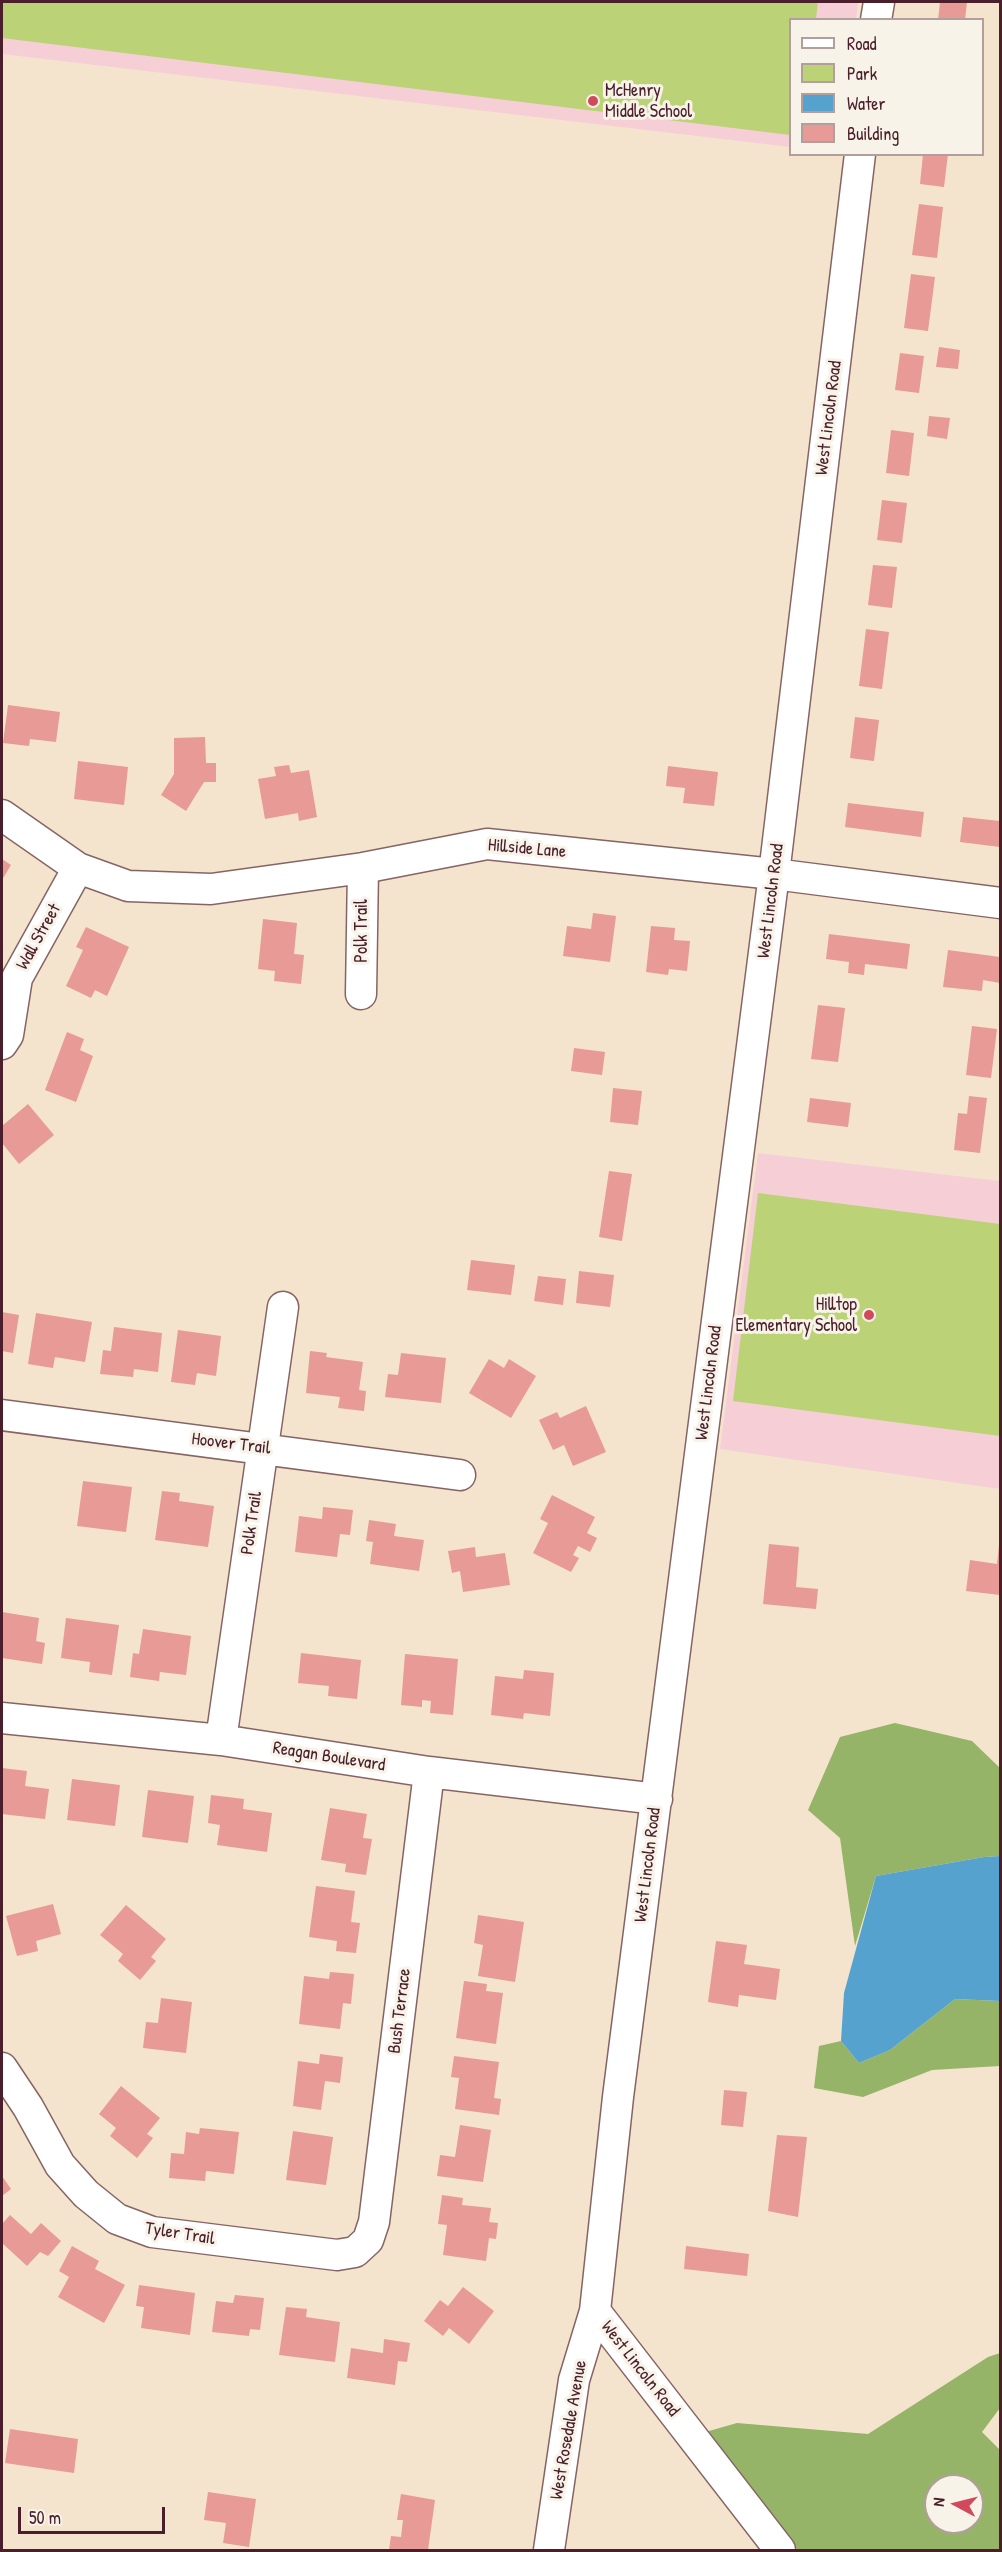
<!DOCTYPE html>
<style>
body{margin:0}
#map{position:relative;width:1002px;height:2552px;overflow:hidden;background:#f5e4cd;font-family:"Patrick Hand",sans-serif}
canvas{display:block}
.frame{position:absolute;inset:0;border:3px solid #4a1f2b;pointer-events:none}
.legend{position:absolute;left:789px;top:18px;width:195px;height:138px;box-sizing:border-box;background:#f7f3e8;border:2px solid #b29e9c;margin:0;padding:8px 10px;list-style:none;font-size:18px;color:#4a1f2b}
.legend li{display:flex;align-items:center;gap:12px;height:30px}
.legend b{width:30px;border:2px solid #b29e9c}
.north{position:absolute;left:924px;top:2474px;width:60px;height:60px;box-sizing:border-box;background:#f7f3e8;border:2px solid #b29e9c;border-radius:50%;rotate:277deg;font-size:16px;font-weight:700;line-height:24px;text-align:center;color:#4a1f2b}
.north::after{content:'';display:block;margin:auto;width:21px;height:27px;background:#d1495b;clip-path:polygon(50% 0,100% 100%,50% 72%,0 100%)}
.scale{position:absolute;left:18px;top:2507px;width:147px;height:27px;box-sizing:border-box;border:3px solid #4a1f2b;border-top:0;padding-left:8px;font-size:18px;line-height:21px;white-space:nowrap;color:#4a1f2b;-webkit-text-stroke:4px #f7f3e8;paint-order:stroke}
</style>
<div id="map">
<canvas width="1002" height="2552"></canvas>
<div class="frame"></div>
<ul class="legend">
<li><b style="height:8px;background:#fff"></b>Road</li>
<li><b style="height:16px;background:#bcd276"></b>Park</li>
<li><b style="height:16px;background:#55a2ce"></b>Water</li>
<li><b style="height:16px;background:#e79a96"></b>Building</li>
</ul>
<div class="north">N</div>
<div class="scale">50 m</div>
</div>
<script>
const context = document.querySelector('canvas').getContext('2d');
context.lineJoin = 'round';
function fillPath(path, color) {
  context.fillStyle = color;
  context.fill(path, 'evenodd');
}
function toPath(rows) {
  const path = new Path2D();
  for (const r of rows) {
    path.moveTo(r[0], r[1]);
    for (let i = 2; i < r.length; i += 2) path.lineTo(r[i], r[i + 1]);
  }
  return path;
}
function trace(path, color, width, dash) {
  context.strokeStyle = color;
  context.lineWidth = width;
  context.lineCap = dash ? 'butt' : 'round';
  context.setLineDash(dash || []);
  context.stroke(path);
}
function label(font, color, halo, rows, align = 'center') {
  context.font = font + ' "Patrick Hand",sans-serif';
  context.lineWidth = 6;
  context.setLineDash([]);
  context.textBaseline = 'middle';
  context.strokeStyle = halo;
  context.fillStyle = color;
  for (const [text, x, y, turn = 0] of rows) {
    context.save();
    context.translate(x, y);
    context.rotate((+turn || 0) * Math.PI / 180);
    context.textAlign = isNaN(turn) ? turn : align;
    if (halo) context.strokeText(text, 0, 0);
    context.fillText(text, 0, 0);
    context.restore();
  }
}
fillPath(toPath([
 [2,2,858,2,856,19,790,20,790,147,2,54],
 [758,1153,1000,1181,1000,1489,720,1449]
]), '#f6cfd6');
fillPath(toPath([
 [2,2,818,2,816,19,790,20,790,135,2,38],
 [758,1193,1000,1224,1000,1436,733,1401]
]), '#bcd276');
fillPath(toPath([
 [895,1723,972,1741,1000,1768,1000,1856,984,1857,876,1876,855,1946,840,1838,808,1810,840,1737],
 [955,1999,1000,2001,1000,2066,932,2070,863,2097,814,2088,819,2046,841,2041,859,2063,890,2050],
 [1000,2353,1000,2408,982,2432,1000,2450,1000,2550,798,2550,702,2433,737,2423,868,2434,988,2357],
 [936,2486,972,2486,972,2522,936,2522]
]), '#95b467');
fillPath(toPath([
 [1000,1856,1000,2001,955,1999,890,2050,859,2063,841,2041,844,1993,876,1876,984,1857]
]), '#55a2ce');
fillPath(toPath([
 [940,2,967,2,965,20,938,20],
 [923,154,948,154,944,187,920,184],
 [919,204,943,207,937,258,912,255],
 [911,274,935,277,928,331,904,328],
 [939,347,960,350,958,369,936,367],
 [900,353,924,356,919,393,895,390],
 [929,416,950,418,947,439,927,436],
 [891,430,914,433,909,476,886,473],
 [882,500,907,503,902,543,877,540],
 [873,565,897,567,892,608,868,605],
 [866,629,889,632,882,689,859,686],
 [8,705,60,712,56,742,30,739,29,746,3,743],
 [855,717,879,720,874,761,850,758],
 [205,737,206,763,216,763,216,782,204,782,186,811,161,795,174,774,174,738],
 [78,761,128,767,124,805,74,799],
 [289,765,291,773,309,770,317,817,299,821,298,813,265,819,258,779,276,776,274,767],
 [668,766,718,772,714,806,683,803,685,788,666,786],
 [848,803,924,812,921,837,845,827],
 [963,817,1000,821,1000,847,960,842],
 [2,859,11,865,2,880],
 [593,913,616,916,610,962,563,956,567,926,591,929],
 [263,919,297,923,294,954,304,955,301,984,274,981,275,971,258,969],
 [651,926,675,928,674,940,690,941,687,971,669,969,668,975,646,972],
 [86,927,129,947,107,996,95,990,91,998,66,986,83,950,76,947],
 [829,934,910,944,907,969,865,964,864,975,848,973,849,962,826,959],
 [948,950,1000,957,1000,983,983,980,982,991,943,987],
 [818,1005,845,1008,838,1062,811,1059],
 [972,1026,997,1029,991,1078,966,1075],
 [67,1032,84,1039,80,1050,93,1056,76,1102,45,1090],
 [574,1048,605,1052,602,1075,571,1071],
 [613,1088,642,1091,638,1125,610,1122],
 [969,1096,987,1098,980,1153,954,1150,958,1113,967,1114],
 [810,1098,851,1103,848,1127,807,1122],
 [28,1104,54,1135,19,1164,2,1143,2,1126],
 [609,1171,632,1174,622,1241,599,1237],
 [471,1260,515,1265,511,1295,467,1290],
 [579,1271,614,1275,610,1307,576,1303],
 [538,1276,566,1279,563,1305,534,1301],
 [2,1312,19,1315,13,1353,2,1351],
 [36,1313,92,1322,85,1362,55,1357,53,1368,28,1364],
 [114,1327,162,1333,158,1372,134,1369,133,1377,100,1374,103,1350,111,1351],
 [178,1330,221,1336,216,1376,197,1373,195,1385,171,1382],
 [310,1351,327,1353,326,1357,363,1362,359,1390,366,1391,364,1411,338,1408,340,1397,306,1393],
 [401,1353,446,1358,441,1403,385,1397,388,1374,398,1375],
 [489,1359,504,1368,509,1359,536,1376,511,1418,469,1393],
 [586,1406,606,1452,573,1466,564,1445,553,1450,539,1420,557,1412,560,1418],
 [83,1481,132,1487,126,1532,77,1526],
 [162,1491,180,1493,179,1501,214,1506,208,1547,155,1540],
 [552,1495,595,1517,587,1533,597,1538,590,1552,578,1546,573,1555,579,1558,571,1572,533,1553,548,1523,540,1519],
 [323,1507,353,1510,350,1535,340,1534,337,1557,295,1552,299,1516,322,1519],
 [369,1520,396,1524,394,1536,424,1540,419,1571,370,1564,373,1542,366,1541],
 [769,1544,799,1547,796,1587,818,1589,816,1609,763,1604],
 [999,1545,1000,1595,966,1591,970,1560,997,1564],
 [475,1547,476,1557,505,1553,510,1585,463,1592,460,1571,452,1573,448,1551],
 [2,1612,39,1618,36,1641,45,1643,42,1664,2,1658],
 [66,1618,119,1625,112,1675,89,1672,90,1662,61,1658],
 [143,1629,191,1636,186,1675,160,1672,159,1681,130,1677,133,1653,139,1654],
 [301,1653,361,1660,357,1699,328,1696,329,1686,298,1683],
 [405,1654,458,1659,453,1715,430,1713,431,1701,422,1700,422,1707,401,1705],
 [524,1670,554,1673,550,1716,524,1713,523,1719,491,1715,495,1676,523,1679],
 [2,1768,27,1771,25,1786,49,1789,45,1819,2,1814],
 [72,1779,120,1785,115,1826,67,1820],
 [148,1790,194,1796,188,1843,142,1837],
 [211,1795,244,1799,243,1809,272,1813,267,1852,217,1845,220,1825,208,1823],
 [330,1808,367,1814,363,1838,372,1839,366,1875,345,1872,346,1864,321,1860],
 [316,1886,355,1891,351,1922,360,1923,356,1953,336,1951,337,1941,309,1937],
 [53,1904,61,1934,36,1941,38,1951,17,1956,6,1916],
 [126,1905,166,1939,151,1957,156,1961,140,1980,118,1961,123,1954,100,1935],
 [478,1915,524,1922,515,1982,478,1976,483,1945,474,1943],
 [716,1941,747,1945,744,1964,780,1969,776,2000,739,1995,738,2007,708,2002],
 [330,1972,354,1974,351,2004,343,2003,340,2029,299,2024,304,1976,329,1979],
 [464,1981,487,1984,486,1991,503,1993,496,2044,456,2038],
 [161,1998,192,2002,186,2053,143,2048,146,2022,158,2023],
 [320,2054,343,2057,340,2083,325,2081,321,2110,293,2106,298,2061,319,2064],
 [454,2056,499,2062,494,2098,501,2099,499,2115,455,2109,459,2078,451,2077],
 [121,2086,160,2118,147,2134,153,2138,137,2158,110,2136,116,2128,99,2114],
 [724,2090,747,2092,743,2127,721,2125],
 [460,2125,491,2130,483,2182,437,2176,440,2155,455,2157],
 [200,2128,239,2132,234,2174,206,2171,205,2181,169,2178,171,2153,184,2154,186,2132,199,2134],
 [293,2131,333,2137,326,2185,286,2180],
 [777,2135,807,2137,798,2217,768,2211],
 [2,2176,11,2189,2,2196],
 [442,2195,463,2198,462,2205,491,2208,489,2222,498,2223,496,2239,489,2238,486,2261,443,2255,447,2225,438,2224],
 [10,2215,31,2234,41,2223,61,2241,48,2256,40,2252,27,2266,2,2243,2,2224],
 [72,2246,99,2261,95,2269,125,2285,104,2323,58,2297,69,2277,59,2271],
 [686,2246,749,2254,747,2276,684,2269],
 [139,2285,195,2293,190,2335,141,2328,144,2307,136,2306],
 [463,2287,494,2311,469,2344,449,2328,443,2336,424,2321,440,2300,448,2306],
 [235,2295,264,2298,260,2330,250,2329,249,2336,212,2332,216,2301,233,2303],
 [286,2307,307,2309,306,2317,340,2322,335,2362,279,2355],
 [384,2339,410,2343,407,2362,398,2361,395,2385,347,2378,351,2348,383,2353],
 [10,2429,78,2439,74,2473,5,2463],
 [208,2492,256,2499,249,2547,223,2543,226,2523,204,2520],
 [401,2494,435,2500,428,2550,389,2550,391,2536,401,2537,403,2520,397,2520]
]), '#e79a96');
const minor = toPath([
 [876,20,879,2],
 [2,815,78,868,128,886,211,889,363,868,487,844,774,874,1000,903],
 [361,994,363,868],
 [2,1044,8,1035,17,978,78,868],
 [2,1415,460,1475],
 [2,1718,221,1740,429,1772,657,1799],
 [221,1740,283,1307],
 [2,2068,28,2107,60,2165,86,2194,117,2219,152,2232,337,2255,355,2252,368,2240,374,2222,429,1772],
 [549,2550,574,2380,595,2311],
 [780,2550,595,2311,618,2097,774,874,860,154]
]);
trace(minor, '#866464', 33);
trace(minor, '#fff', 30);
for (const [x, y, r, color] of [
 [593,101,6,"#d1495b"],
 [869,1315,6,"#d1495b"]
]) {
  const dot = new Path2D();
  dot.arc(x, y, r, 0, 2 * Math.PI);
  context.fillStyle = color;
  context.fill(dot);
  trace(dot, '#f7f3e8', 2);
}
label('18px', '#4a1f2b', '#f7f3e8', [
 ["McHenry",605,91],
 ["Middle School",605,112],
 ["Hilltop",857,1305,"right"],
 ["Elementary School",857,1326,"right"]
], 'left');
label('18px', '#4a1f2b', '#f7f3e8', [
 ["West Lincoln Road",829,418,-83],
 ["Hillside Lane",527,849,5],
 ["West Lincoln Road",771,901,-83],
 ["Polk Trail",362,931,-90],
 ["Wall Street",39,937,-61],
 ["West Lincoln Road",709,1383,-83],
 ["Hoover Trail",231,1444,7],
 ["Polk Trail",252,1523,-82],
 ["Reagan Boulevard",329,1757,9],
 ["West Lincoln Road",648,1865,-83],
 ["Bush Terrace",400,2011,-83],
 ["Tyler Trail",180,2234,9],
 ["West Lincoln Road",640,2369,52],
 ["West Rosedale Avenue",569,2430,-80]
]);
</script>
